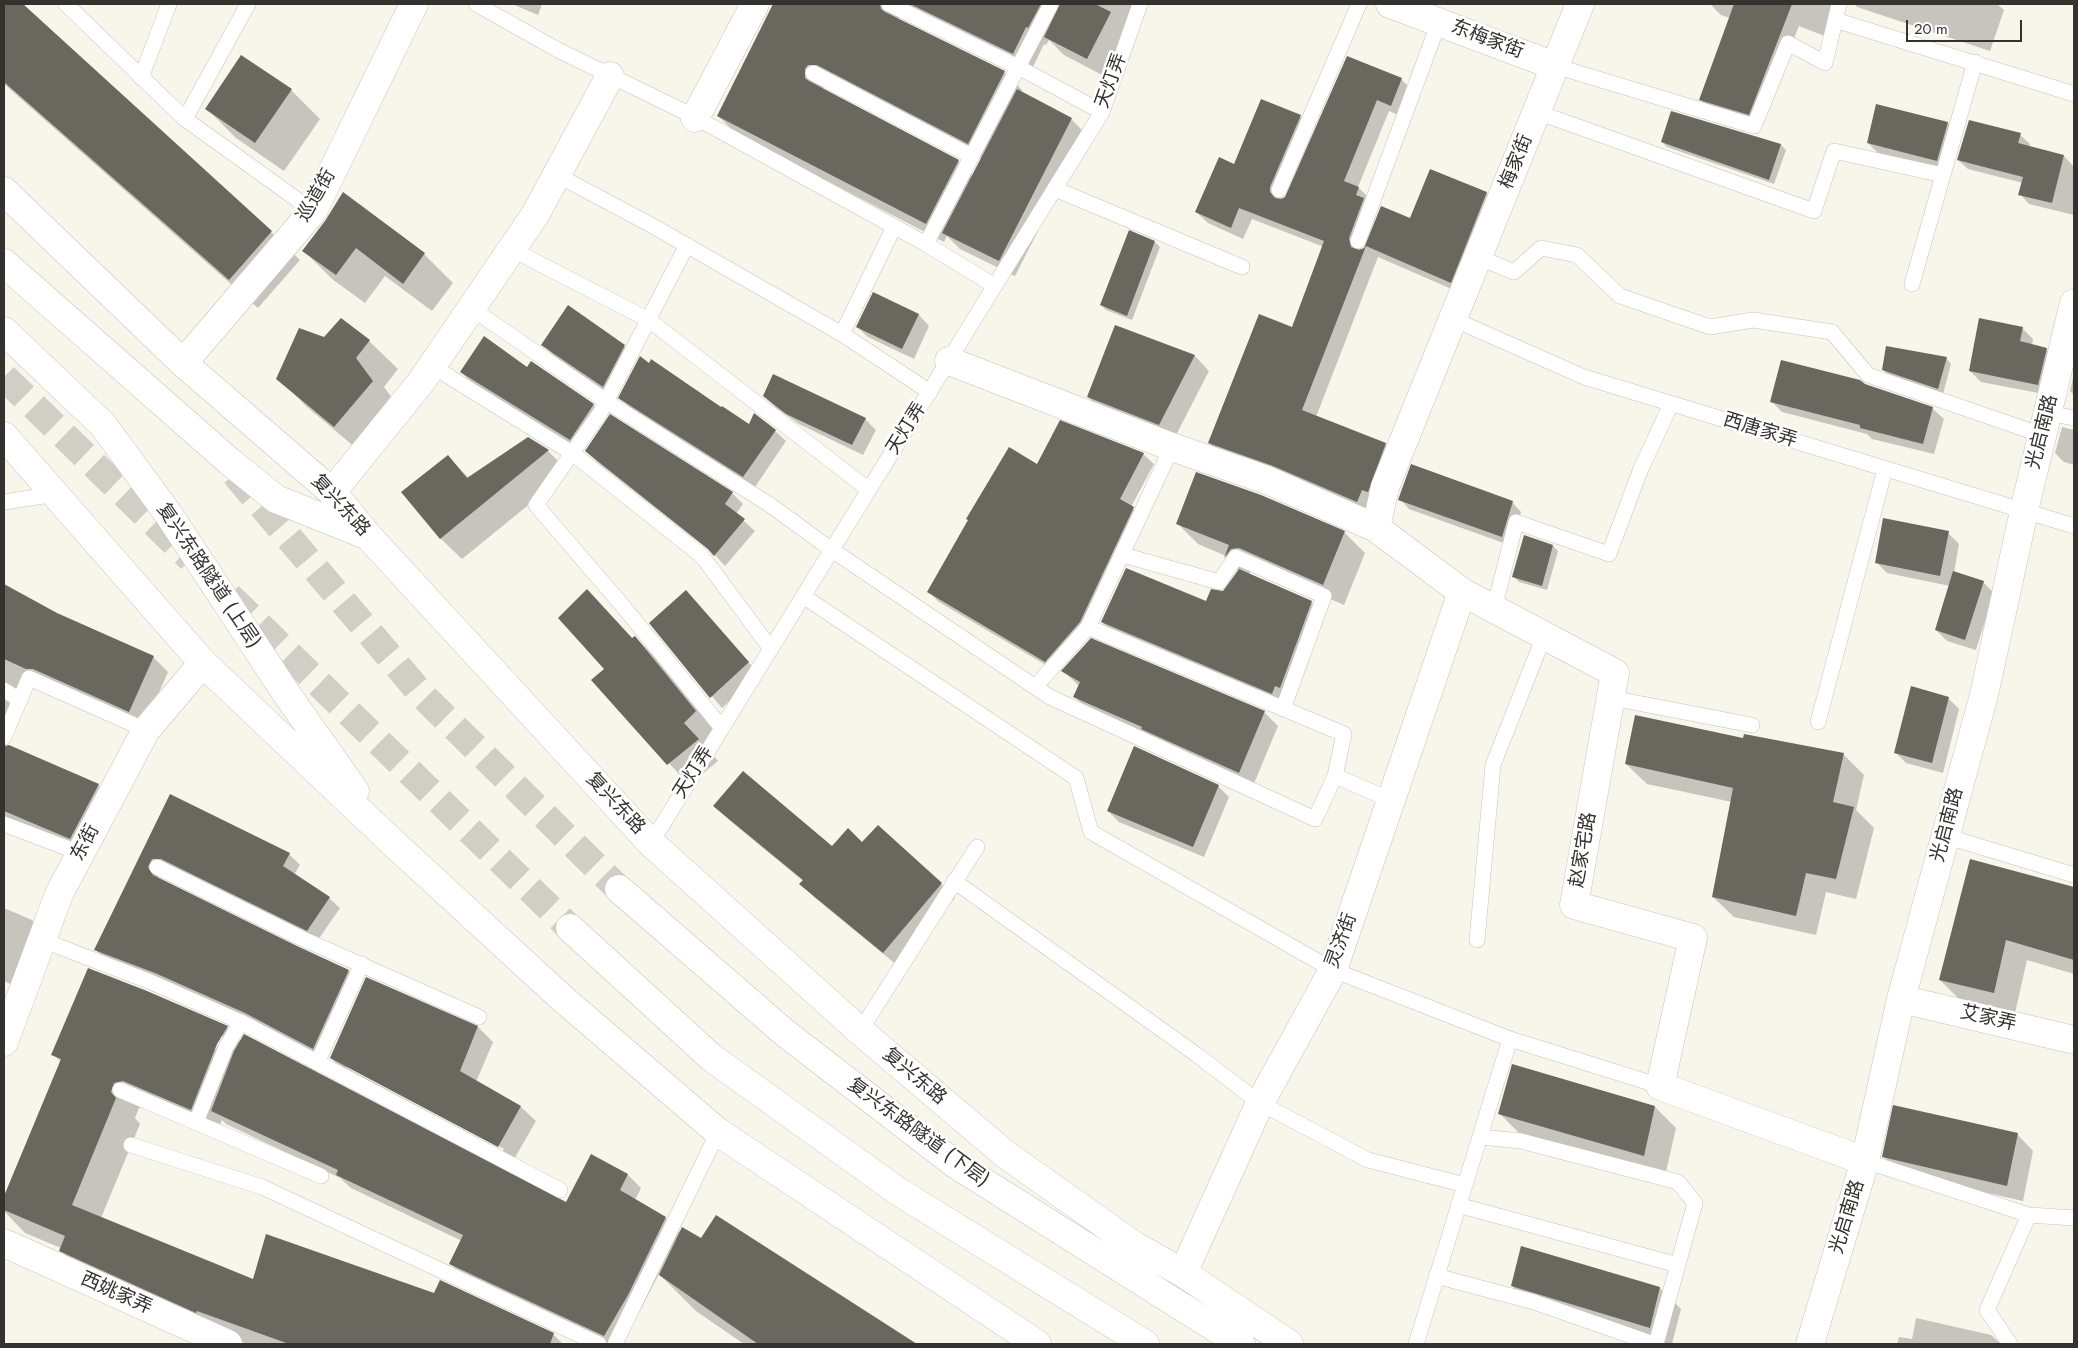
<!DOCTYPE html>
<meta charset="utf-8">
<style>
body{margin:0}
#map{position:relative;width:2078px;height:1348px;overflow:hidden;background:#f8f5eb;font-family:Jost,sans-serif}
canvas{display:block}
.frame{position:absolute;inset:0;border:5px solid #33322f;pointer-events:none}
.scale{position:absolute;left:1906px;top:20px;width:116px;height:22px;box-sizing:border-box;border:2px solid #33322f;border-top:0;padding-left:6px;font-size:15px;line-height:18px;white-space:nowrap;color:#33322f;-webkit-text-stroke:4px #fff;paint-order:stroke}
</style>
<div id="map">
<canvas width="2078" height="1348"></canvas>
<div class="frame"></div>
<div class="scale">20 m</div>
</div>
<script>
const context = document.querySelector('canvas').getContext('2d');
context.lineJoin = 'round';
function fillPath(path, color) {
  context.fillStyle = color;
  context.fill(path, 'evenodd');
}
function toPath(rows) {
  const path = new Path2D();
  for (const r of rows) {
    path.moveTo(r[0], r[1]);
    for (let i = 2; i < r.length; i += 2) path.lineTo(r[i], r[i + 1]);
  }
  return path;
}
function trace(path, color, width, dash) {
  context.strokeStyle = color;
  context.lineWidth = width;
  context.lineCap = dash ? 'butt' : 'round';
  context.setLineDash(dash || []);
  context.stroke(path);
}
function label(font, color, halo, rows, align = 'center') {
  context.font = font + ' Jost,"Noto Sans SC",sans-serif';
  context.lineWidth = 5;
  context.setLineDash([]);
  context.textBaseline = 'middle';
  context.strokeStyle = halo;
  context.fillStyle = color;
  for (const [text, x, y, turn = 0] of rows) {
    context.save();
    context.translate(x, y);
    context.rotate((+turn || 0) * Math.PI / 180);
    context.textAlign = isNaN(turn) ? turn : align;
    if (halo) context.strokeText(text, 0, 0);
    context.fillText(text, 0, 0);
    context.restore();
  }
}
fillPath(toPath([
 [4,4,21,4,271,232,300,260,258,308,4,84],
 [512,4,542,4,538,15],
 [775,4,1140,4,1129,31,1106,77,1064,55,1049,40,1046,45,1044,44,1031,71,906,12,899,18,898,19,1004,72,1022,90,1021,93,1071,119,1087,135,1015,276,960,249,947,236,944,242,737,134,718,116],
 [837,82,982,159,973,176,958,161,822,90,827,83],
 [1710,4,1839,4,1827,37,1799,26,1759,125,1711,110,1700,99,1730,18,1721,15],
 [1854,4,1997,4,2004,10,1990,51,1857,7],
 [1347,58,1401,79,1413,91,1403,117,1389,111,1358,187,1371,200,1375,211,1360,251,1365,249,1382,207,1411,220,1487,193,1499,205,1463,294,1378,257,1316,417,1385,444,1397,456,1369,514,1221,455,1209,443,1292,329,1324,247,1252,219,1243,239,1208,223,1196,212,1235,165,1300,116,1312,128,1281,200,1286,198],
 [291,90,320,119,284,171,236,138,207,109],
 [1672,112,1781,145,1786,150,1774,184,1667,147,1662,142],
 [1948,123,1958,134,1948,171,1879,154,1868,143],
 [2020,135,2030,144,2029,147,2064,156,2074,167,2074,215,2029,204,2020,194,2023,183,1968,169,1958,160],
 [343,194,424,254,453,283,432,311,385,276,365,303,332,279,304,251,326,222],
 [1155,242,1160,247,1132,320,1106,310,1101,305],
 [873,294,919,315,929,326,914,359,868,337,857,327],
 [1116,327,1195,356,1209,371,1174,439,1103,412,1088,397],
 [2022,328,2033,339,2032,346,2046,349,2057,360,2049,395,1981,382,1970,371],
 [324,338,369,341,398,369,384,387,401,410,363,454,307,407,278,378],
 [543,345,624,346,635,357,614,397,554,356],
 [1946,358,1951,364,1943,394,1888,375,1883,369],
 [527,369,593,405,604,416,581,450,472,383,461,372],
 [2074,374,2074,395,2070,391],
 [1864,385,1933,409,1944,419,1934,454,1872,439,1867,434,1782,412,1771,401],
 [764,396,865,419,876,430,863,455,799,424,775,407],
 [620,398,721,409,750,425,775,431,786,441,755,487,631,408],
 [2062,427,2074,430,2074,465,2064,462,2055,453],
 [528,438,548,451,569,472,462,559,440,538,448,457,469,478],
 [586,451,732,493,743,504,736,514,755,531,725,566,714,554,597,462],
 [1143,454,1154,464,1131,507,1143,519,1056,671,939,602,929,592,1038,465],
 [1400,499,1512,502,1521,512,1512,546,1409,509],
 [1177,523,1344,532,1365,553,1344,605,1261,569,1252,570,1249,574,1311,602,1322,613,1283,704,1113,633,1102,622,1207,603,1223,592,1239,571,1225,558,1226,556,1198,544],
 [1948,533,1959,544,1954,573,1983,582,1994,593,1976,650,1947,641,1936,630,1950,586,1887,573,1876,562],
 [1525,536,1553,546,1558,551,1547,590,1519,582,1514,577],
 [4,585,56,614,153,657,168,672,144,726,34,680,10,700,4,735],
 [587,591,633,639,635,637,656,658,716,733,704,744,718,761,689,785,593,680,606,669],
 [696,603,759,674,722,708,651,623],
 [1063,671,1264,712,1278,726,1253,786,1089,711,1075,697,1079,686],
 [1948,698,1959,709,1943,773,1906,763,1895,752],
 [1744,739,1844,755,1864,775,1856,810,1874,828,1856,899,1826,892,1816,935,1734,917,1713,897,1732,802,1647,784,1626,764],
 [4,746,9,746,98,785,113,800,85,853,4,818],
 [1218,786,1229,797,1204,857,1119,822,1108,811],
 [171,795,289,854,300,865,294,875,329,898,340,908,318,940,163,869,157,879,348,971,359,981,324,1059,106,960,96,950],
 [715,806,832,848,862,844,941,884,955,898,898,966,815,898,801,884,803,881,729,820],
 [1970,861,2074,888,2074,974,2027,960,2015,1013,1961,1001,1940,980],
 [4,908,32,920,47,935,25,991,4,981],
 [367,979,478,1027,493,1042,476,1082,521,1107,536,1121,513,1161,346,1073,331,1058],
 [347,1066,504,1149,503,1151,347,1068],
 [227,1027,241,1042,566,1204,628,1175,641,1188,635,1200,665,1218,681,1233,701,1239,716,1216,915,1344,744,1344,696,1311,659,1274,641,1309,620,1344,608,1344,464,1277,450,1263,462,1241,351,1188,340,1178,226,1124,222,1120,216,1134,149,1105,139,1108,135,1118,140,1124,101,1218,254,1281,553,1334,563,1344,247,1344,222,1335,86,1275,61,1250,61,1248,25,1233,4,1211,4,1199,61,1062,53,1054],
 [220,1036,223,1036,215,1050,213,1048],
 [1513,1066,1655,1107,1676,1128,1665,1176,1521,1135,1500,1114],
 [2017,1134,2033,1151,2023,1201,1900,1173,1883,1156],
 [1512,1286,1660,1288,1681,1309,1672,1344,1658,1344,1533,1307],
 [1916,1318,1991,1335,2001,1344,1897,1344,1899,1337,1912,1339]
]), '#0003');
fillPath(toPath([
 [4,4,23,4,272,231,229,280,4,82],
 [773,4,880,4,881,9,885,12,1005,71,968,144,817,65,808,65,805,69,805,78,809,81,959,160,926,224,717,116],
 [910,4,1041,4,1028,28,1026,27,1013,54],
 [1060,4,1095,4,1111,12,1087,59,1044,37],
 [1734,4,1792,4,1749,115,1699,100],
 [241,55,292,89,255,143,205,109],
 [1347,56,1402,78,1391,106,1377,100,1344,181,1359,187,1356,195,1364,198,1349,238,1351,247,1359,250,1364,248,1381,206,1410,218,1430,169,1487,192,1451,283,1366,246,1302,410,1386,443,1368,492,1362,490,1357,502,1273,466,1208,443,1259,314,1292,327,1324,241,1239,208,1231,228,1195,212,1219,157,1234,164,1261,99,1301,115,1270,187,1270,192,1275,198,1281,199,1285,197],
 [1017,89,1072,118,999,261,942,233],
 [1876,104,1948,122,1937,161,1867,143],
 [1671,111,1781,144,1769,180,1661,142],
 [1969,120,2021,133,2018,143,2064,155,2052,203,2018,195,2023,177,1957,160],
 [343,192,425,253,403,284,356,248,336,275,302,251,325,221],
 [1129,230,1155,241,1127,316,1100,305],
 [873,292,919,314,902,349,856,327],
 [568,305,625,345,603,387,541,345],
 [341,318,370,340,356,358,373,381,334,427,276,379,299,328,324,337],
 [1979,318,2023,327,2020,341,2047,348,2038,385,1969,371],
 [1115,325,1195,355,1159,425,1087,397],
 [484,336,527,367,531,361,594,404,570,440,460,372],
 [1886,346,1947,357,1938,389,1882,370],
 [640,356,649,363,651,359,721,407,722,406,749,424,754,413,776,430,743,477,618,398],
 [1781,360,1860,380,1865,384,1933,407,1923,444,1860,428,1860,425,1770,402],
 [773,374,866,418,852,445,786,414,763,396],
 [610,414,733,492,725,504,745,519,714,556,708,549,585,451],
 [1060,420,1144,453,1120,499,1134,507,1080,622,1045,662,927,592,968,520,966,519,1009,447,1037,464],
 [528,437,549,450,440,539,401,492,448,455,467,478],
 [1411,464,1513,501,1502,537,1398,500],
 [1196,472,1261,495,1345,531,1323,585,1239,548,1231,549,1224,558,1229,545,1176,524],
 [1883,518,1949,531,1940,576,1875,563],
 [1524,535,1553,545,1542,586,1512,577],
 [1126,568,1206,601,1211,589,1223,591,1239,569,1312,601,1280,688,1275,686,1272,694,1101,622],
 [1953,571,1984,581,1965,640,1935,630],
 [4,584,57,613,154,656,129,712,33,669,26,669,4,659],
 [587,589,632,638,635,636,696,711,684,723,699,739,667,765,591,680,604,669,558,618],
 [686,590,749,662,710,698,649,623],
 [1091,638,1265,711,1239,773,1141,729,1142,727,1073,697,1080,682,1061,671],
 [1911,686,1949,697,1932,763,1894,753],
 [1635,715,1743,738,1744,734,1844,753,1833,802,1854,807,1836,879,1806,873,1796,916,1712,897,1733,788,1625,764],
 [9,745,99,784,70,839,4,811,4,746],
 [1134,746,1219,785,1193,847,1107,811],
 [743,771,832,846,848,828,862,842,878,825,942,883,883,953,799,884,803,880,713,806],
 [170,794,290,853,283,866,330,897,307,931,161,859,152,859,148,867,153,875,297,946,349,970,313,1049,245,1013,155,973,94,950],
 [1970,859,2074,887,2074,960,2006,940,1994,993,1939,980],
 [88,968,147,991,228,1026,217,1044,191,1110,123,1081,114,1083,111,1092,116,1098,72,1205,253,1279,266,1234,434,1293,440,1280,554,1333,550,1344,289,1344,197,1311,196,1313,59,1251,65,1236,4,1210,4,1196,61,1059,51,1055],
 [366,977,478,1026,460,1071,521,1106,498,1147,330,1058],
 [244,1034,566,1202,591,1154,628,1174,620,1190,666,1217,628,1295,604,1336,449,1264,463,1235,336,1175,338,1170,211,1111,234,1051],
 [1512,1064,1655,1106,1644,1156,1498,1114],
 [1893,1105,2018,1133,2007,1186,1882,1157],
 [716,1215,917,1344,758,1344,659,1275,682,1227,701,1238],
 [1521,1246,1660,1287,1650,1328,1511,1286]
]), '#69675e');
trace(toPath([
 [4,377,191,559],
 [235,474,423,696,619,889],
 [229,596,570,928]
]), '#d1cec5', 28, [28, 14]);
const lane = toPath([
 [66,4,185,119,313,211],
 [476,4,558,50,689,114,926,244,995,286],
 [889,4,1018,67,1102,112],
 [1835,20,2074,94],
 [1555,66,1754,126,1788,43,1825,63,1839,4],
 [813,73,971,156],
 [141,78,169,4],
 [1537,112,1814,211,1834,151,1943,175],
 [185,119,248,4],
 [557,175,651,225,842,334,930,392],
 [1055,189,1242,267],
 [1279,190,1359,4],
 [1358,241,1439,22],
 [926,244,1051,4],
 [687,245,600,413,536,505,622,605,722,728],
 [511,249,649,320,869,490],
 [1478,257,1514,272,1541,248,1577,255,1620,296,1710,327,1753,320,1832,332,1868,375,2042,435],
 [1912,284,1975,62],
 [471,308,606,401,770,505,832,550,1050,697,1315,819,1335,776,1391,800],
 [1453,319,1584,377,2074,526],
 [842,334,894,227],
 [432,366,572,453,702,556,771,649],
 [2048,413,2074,418],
 [4,502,56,494],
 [1123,555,1219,582,1236,557,1324,596,1283,709],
 [803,596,1076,778,1091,832,1333,970,1510,1039,1660,1086],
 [1494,609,1516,522,1609,554,1640,471,1671,404],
 [1088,627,1344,734,1335,776],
 [1035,687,1088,627,1172,447],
 [4,690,20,700],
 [1611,698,1752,725],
 [1818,722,1885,469],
 [4,737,29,678,146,730],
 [4,824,80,853],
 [1945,836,2074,875],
 [651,843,1102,112,1140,4],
 [157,867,301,938,479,1017],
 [954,881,1197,1055,1260,1103,1368,1160,1465,1185],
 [42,940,151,982,241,1022,560,1190],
 [1477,940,1493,765,1544,636],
 [860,1031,977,847],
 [317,1063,362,964],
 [120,1090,321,1176],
 [196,1122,226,1047,241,1022],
 [1480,1137,1521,1141,1678,1182,1695,1203,1656,1344],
 [131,1145,262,1187,599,1344],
 [1865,1161,2029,1215,2074,1218],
 [1458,1205,1678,1265],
 [1436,1276,1534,1302,1654,1344],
 [615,1344,718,1132],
 [1416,1344,1510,1039],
 [2010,1344,1987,1310,2029,1215]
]);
const street = toPath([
 [1390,4,1555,66],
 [695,118,755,4],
 [949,361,1172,447,1267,480,1376,528,1462,592,1615,673,1574,905,1693,938,1660,1086,1865,1161],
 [183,363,313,211,414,4],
 [332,492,421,382,535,215,610,76],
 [1376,528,1385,487,1580,4],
 [1901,999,2074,1040],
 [4,1042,59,894,146,730,203,663],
 [4,1243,228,1344],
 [1183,1273,1260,1103,1333,970,1462,592],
 [1810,1344,1865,1161,1901,999,1984,695,2024,511,2074,303]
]);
const secondary = toPath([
 [4,191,183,363,332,492,369,537,651,843,860,1031,1005,1154,1135,1246,1183,1273,1289,1344],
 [4,263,229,461,276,499,366,535],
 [4,331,103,425,169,515,288,696,355,791],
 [4,436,203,663,391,841,563,999,718,1132,1037,1344],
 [619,889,785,1033,955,1164,1241,1344],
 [570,928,712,1058,899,1192,1145,1344]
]);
trace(lane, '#c6c4ba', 16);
trace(street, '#c6c4ba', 29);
trace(secondary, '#c6c4ba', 29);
trace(lane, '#fff', 15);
trace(street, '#fff', 28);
trace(secondary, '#fff', 28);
label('19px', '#33322f', '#fff', [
 ["东梅家街",1487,40,21],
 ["天灯弄",1112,81,-70],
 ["梅家街",1517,162,-68],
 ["巡道街",317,196,-60],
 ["天灯弄",907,429,-58],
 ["西唐家弄",1760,431,17],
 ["光启南路",2043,432,-76],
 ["复兴东路",340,506,47],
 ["复兴东路隧道 (上层)",208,576,56],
 ["天灯弄",694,773,-58],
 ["复兴东路",615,804,47],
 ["光启南路",1948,825,-75],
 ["东街",86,843,-62],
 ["赵家宅路",1584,850,-80],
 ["灵济街",1342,941,-70],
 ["艾家弄",1988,1019,13],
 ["复兴东路",914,1077,40],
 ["复兴东路隧道 (下层)",918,1133,36],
 ["光启南路",1848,1217,-73],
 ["西姚家弄",116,1294,24]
]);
</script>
